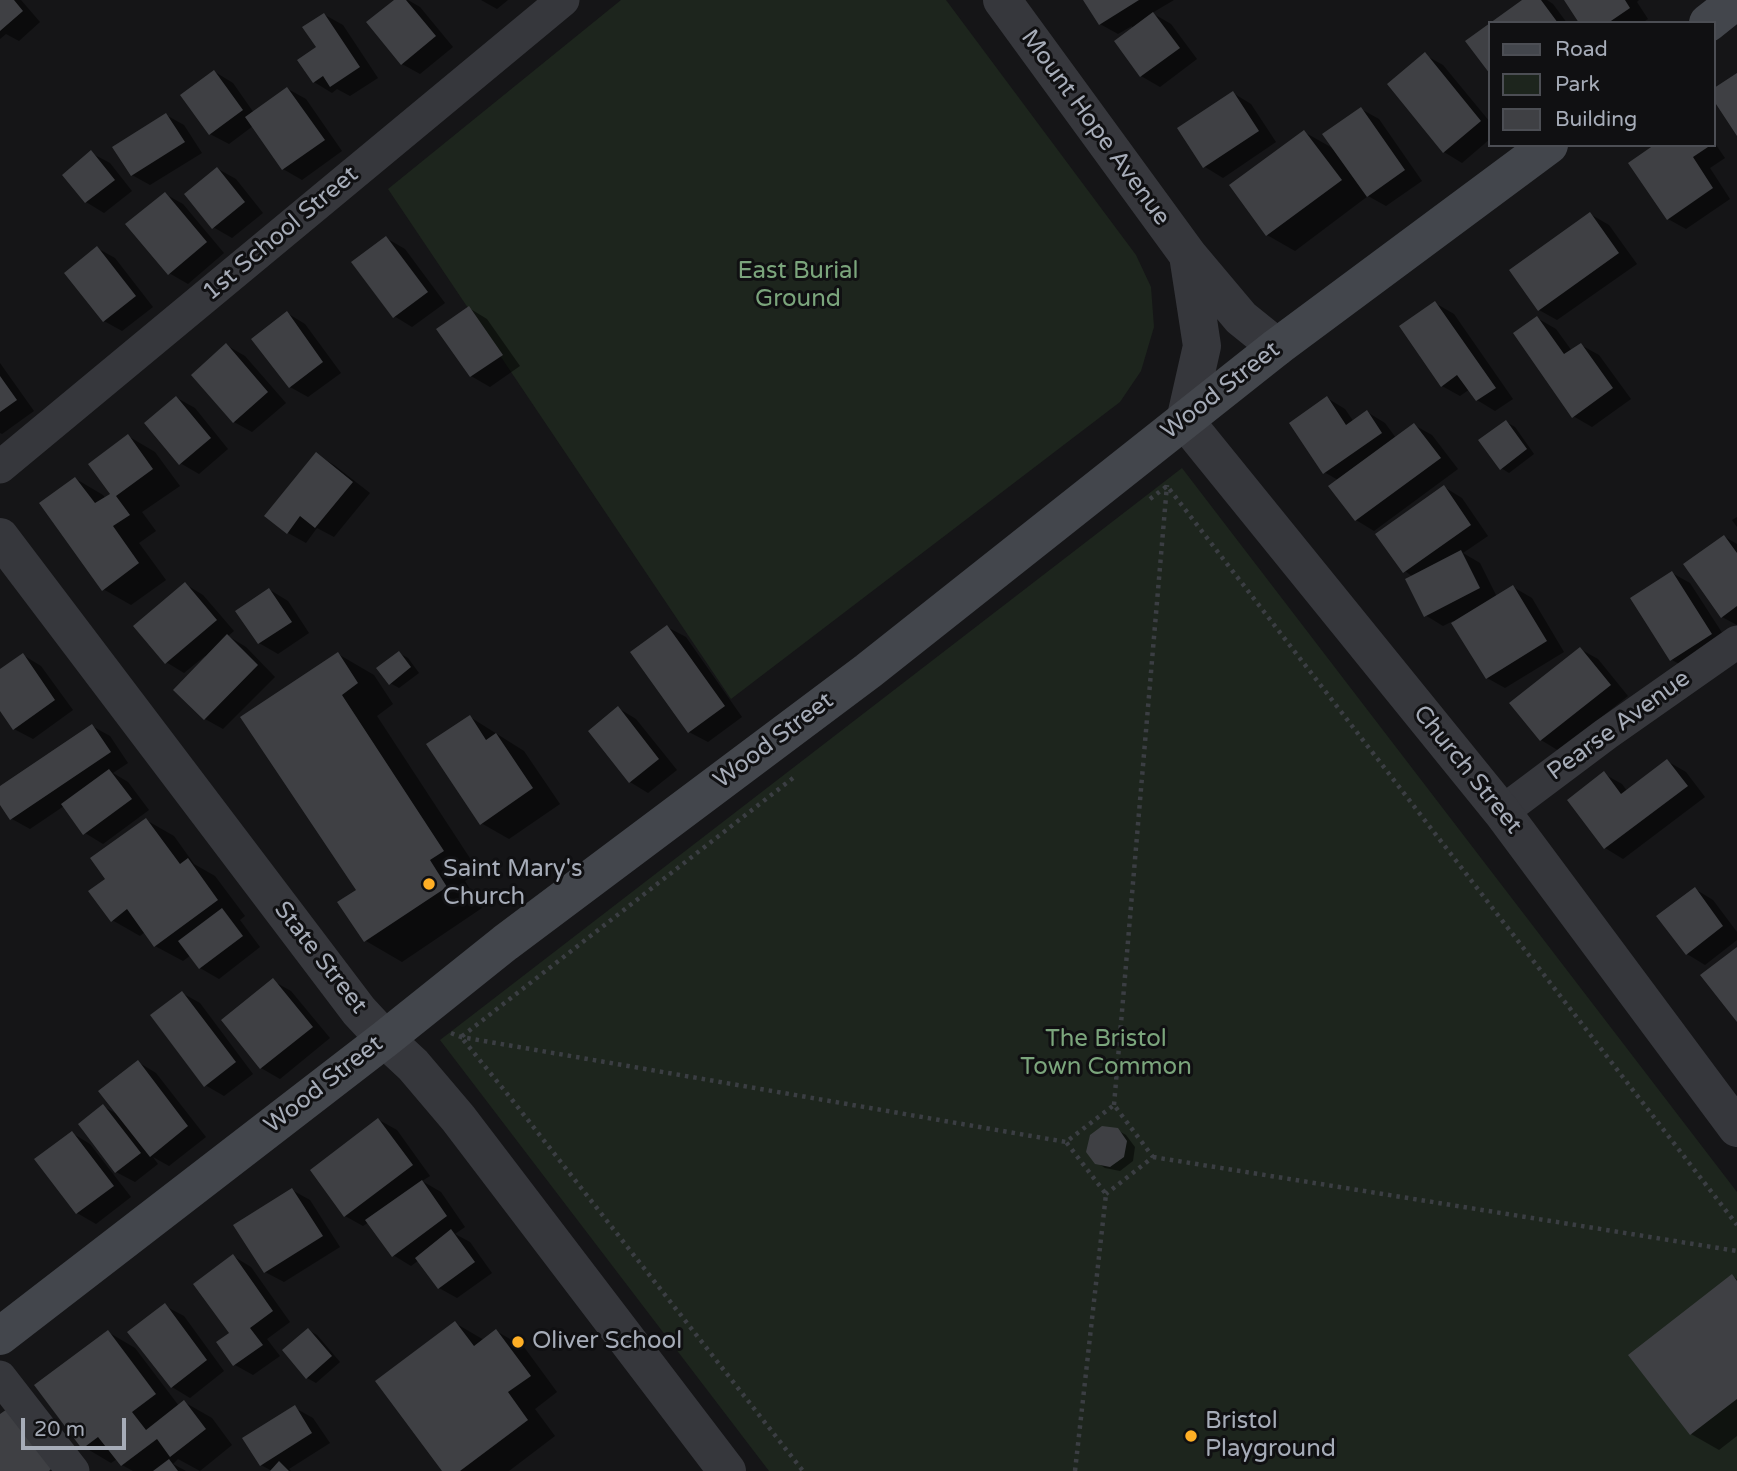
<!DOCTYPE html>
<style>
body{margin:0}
#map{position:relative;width:1737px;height:1471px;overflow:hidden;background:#151517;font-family:"Varela Round",sans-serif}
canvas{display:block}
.legend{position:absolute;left:1488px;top:21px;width:228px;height:126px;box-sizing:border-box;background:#101012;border:2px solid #4c4e54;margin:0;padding:9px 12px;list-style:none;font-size:21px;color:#a6acb8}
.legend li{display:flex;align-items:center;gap:14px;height:35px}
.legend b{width:35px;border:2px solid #4c4e54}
.scale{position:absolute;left:21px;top:1418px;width:105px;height:32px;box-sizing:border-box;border:4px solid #a6acb8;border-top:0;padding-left:9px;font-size:21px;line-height:24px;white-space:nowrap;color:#a6acb8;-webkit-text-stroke:5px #101012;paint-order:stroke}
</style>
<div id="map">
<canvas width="1737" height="1471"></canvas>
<ul class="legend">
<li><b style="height:9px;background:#43464c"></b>Road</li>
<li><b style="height:19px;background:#1d251d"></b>Park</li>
<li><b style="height:19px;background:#3f4044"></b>Building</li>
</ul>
<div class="scale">20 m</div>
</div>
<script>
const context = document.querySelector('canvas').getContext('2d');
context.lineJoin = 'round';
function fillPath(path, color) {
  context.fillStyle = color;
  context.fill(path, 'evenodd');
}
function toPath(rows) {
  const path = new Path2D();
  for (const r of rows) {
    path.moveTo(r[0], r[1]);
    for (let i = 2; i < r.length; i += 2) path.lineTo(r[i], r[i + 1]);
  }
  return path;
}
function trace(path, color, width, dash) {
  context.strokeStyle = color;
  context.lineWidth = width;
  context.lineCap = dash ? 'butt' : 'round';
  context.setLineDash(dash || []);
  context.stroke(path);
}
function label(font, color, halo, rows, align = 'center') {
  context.font = font + ' "Varela Round",sans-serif';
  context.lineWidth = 6;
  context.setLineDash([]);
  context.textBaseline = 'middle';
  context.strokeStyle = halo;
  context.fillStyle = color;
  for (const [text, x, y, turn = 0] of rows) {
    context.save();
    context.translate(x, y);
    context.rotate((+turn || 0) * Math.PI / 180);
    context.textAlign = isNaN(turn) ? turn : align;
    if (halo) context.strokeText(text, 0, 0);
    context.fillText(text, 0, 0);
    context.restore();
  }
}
fillPath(toPath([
 [621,0,946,0,1136,255,1151,287,1154,327,1141,371,1120,402,731,699,388,189],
 [1182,468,1737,1192,1737,1471,769,1471,440,1040]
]), '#1d251d');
fillPath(toPath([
 [0,0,21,0,40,22,19,41,6,34,0,39],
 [396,0,408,0,420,7,453,47,420,74,402,64],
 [481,0,508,0,497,9],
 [1085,0,1174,0,1152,13,1171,24,1197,59,1160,87,1141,76,1132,26,1118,34,1100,24],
 [1525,0,1547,0,1553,4,1567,23,1493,23],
 [1566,0,1639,0,1637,2,1648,19,1642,23,1581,23],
 [325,15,343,25,378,78,350,96,337,89,332,93,314,82],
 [1425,55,1443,65,1490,122,1490,139,1462,163,1444,152],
 [215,72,233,83,254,113,288,89,306,99,342,151,302,180,283,169,253,126,229,144,210,134],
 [1233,93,1251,104,1276,142,1223,178,1205,167,1179,128],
 [1361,109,1379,119,1422,181,1386,206,1368,196,1295,251,1267,235,1304,132,1336,150],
 [166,115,184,125,202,153,150,185,132,175],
 [1714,142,1725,158,1710,168,1730,199,1686,229,1668,219,1657,145,1714,145],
 [91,153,110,163,132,191,104,213,86,202],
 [218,169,236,179,263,213,232,238,213,227],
 [165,194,183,204,224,253,188,284,169,273],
 [1590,214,1609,225,1637,264,1557,320,1539,310],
 [386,238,405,249,445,303,412,327,394,316],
 [97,248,115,258,153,307,122,331,104,321],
 [1435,303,1454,314,1513,399,1495,411,1477,400,1470,389,1460,396,1442,386],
 [469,308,487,319,520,366,490,387,471,376],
 [287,313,305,324,341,373,308,397,290,387],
 [1537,318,1556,329,1572,351,1581,345,1599,355,1631,399,1592,427,1573,416],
 [226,345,245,356,286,403,252,432,234,422],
 [0,363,34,411,2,434,0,433],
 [177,398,195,408,228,449,199,474,180,463],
 [1327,398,1345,409,1354,422,1367,412,1385,423,1396,438,1414,425,1432,435,1458,469,1374,531,1356,520,1338,480,1324,472],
 [1506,422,1515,427,1534,454,1509,473,1501,468],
 [128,436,155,452,180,486,142,512,156,531,139,543,166,580,131,605,103,589,76,479,103,495,106,499,112,494],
 [316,454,334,465,370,493,334,537,317,528,306,543,288,533],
 [1444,487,1462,498,1488,536,1463,553,1480,563,1497,597,1513,587,1532,598,1564,652,1505,688,1487,678,1453,621,1443,626,1425,615,1413,577,1405,571],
 [1737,517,1737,527,1732,520],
 [1725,537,1737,544,1737,625,1722,617],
 [1672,573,1690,583,1730,645,1690,670,1672,660],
 [185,584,203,595,234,631,228,636,246,647,275,677,223,729,205,719,206,658,205,656,184,673,166,662],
 [270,590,288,601,309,633,278,654,259,643],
 [667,627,686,637,742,717,708,742,689,732],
 [1580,649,1598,659,1628,696,1559,751,1541,740],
 [399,653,408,658,419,673,399,688,390,683],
 [338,654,374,675,393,704,377,716,479,872,465,881,482,908,402,962,366,941,339,903,358,890],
 [23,655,41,666,73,710,33,739,14,729,0,708,0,671],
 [618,708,636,719,677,770,648,793,630,782],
 [470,717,524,751,560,804,509,839,481,823],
 [92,726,110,736,128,763,113,773,128,782,149,810,103,844,85,833,64,806,30,829,12,819,0,801,0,788],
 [1667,761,1686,772,1705,797,1623,859,1605,848,1604,774,1622,784,1627,791],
 [146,820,174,836,194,864,215,876,245,916,240,920,260,947,219,979,200,968,191,955,183,961,155,946,145,932,140,936,112,920,107,879],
 [1695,889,1713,900,1737,932,1737,940,1705,965,1687,954],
 [273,981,291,991,330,1038,280,1079,261,1068,223,1021],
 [182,993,200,1003,253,1074,224,1096,205,1085],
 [138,1062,156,1073,206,1137,169,1166,153,1157,158,1164,135,1182,116,1172,103,1106,120,1116],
 [379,1120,397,1130,430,1176,422,1181,441,1192,465,1227,455,1234,470,1242,492,1273,457,1298,439,1288,419,1260,411,1266,393,1255,369,1222,363,1226,345,1216],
 [1117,1130,1126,1135,1135,1147,1133,1161,1120,1171,1105,1168,1096,1162],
 [72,1133,90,1144,131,1197,96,1224,77,1213],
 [292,1190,310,1200,340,1247,284,1282,265,1272],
 [233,1256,251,1267,290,1322,267,1339,280,1356,253,1375,235,1365,231,1333],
 [1732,1276,1737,1279,1737,1436,1719,1450,1691,1434],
 [165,1306,184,1316,224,1371,190,1398,172,1387],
 [455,1323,484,1340,496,1331,524,1347,557,1392,535,1409,555,1436,509,1471,444,1471],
 [308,1330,317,1335,340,1362,316,1383,307,1378],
 [108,1332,135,1348,179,1406,184,1402,212,1418,232,1445,200,1471,178,1459,173,1464,186,1471,133,1471,122,1465,117,1459,111,1463,84,1447],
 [295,1408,313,1418,330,1443,289,1469,291,1471,272,1471,261,1465]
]), '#0007');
fillPath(toPath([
 [0,0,14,0,23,11,0,31],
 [394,0,406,0,436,36,401,65,366,22],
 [1083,0,1139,0,1099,25],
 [1522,0,1541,0,1558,23,1490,23],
 [1564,0,1625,0,1630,8,1608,23,1579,23],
 [1153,12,1180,48,1140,77,1114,41],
 [324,13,360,67,330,87,323,76,313,83,297,60,316,47,302,27],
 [1490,23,1490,74,1465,41],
 [1425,52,1481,121,1443,153,1387,84],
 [214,70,243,110,209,135,180,95],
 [1737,73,1737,136,1714,101,1714,88],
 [287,87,325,140,282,170,245,117],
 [1233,91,1259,131,1203,168,1177,128],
 [1361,107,1405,170,1367,197,1322,134],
 [166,113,185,142,131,176,112,147],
 [1304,130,1342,180,1266,236,1229,185],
 [1654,145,1707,145,1708,147,1693,157,1713,188,1667,220,1628,163],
 [91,150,115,180,85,203,62,175],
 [217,167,245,202,212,229,184,194],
 [165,192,207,242,168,275,125,224],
 [1590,212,1619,253,1538,311,1509,270],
 [386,236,428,292,393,318,351,262],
 [97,246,136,296,103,322,64,273],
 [1435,301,1496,388,1476,401,1457,375,1441,387,1399,326],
 [469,306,503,355,470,377,436,329],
 [287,311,323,362,289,388,251,339],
 [1537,316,1564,354,1581,343,1613,388,1572,418,1513,333],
 [226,343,268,392,233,423,191,375],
 [0,376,17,400,0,412],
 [176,396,211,438,179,465,144,423],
 [1327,396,1346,425,1367,410,1382,433,1323,474,1289,423],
 [1506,420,1527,449,1500,470,1478,440],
 [1414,423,1441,458,1355,521,1328,486],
 [128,434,153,469,116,496,130,515,113,526,139,563,102,591,39,503,75,477,95,503,110,494,88,464],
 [316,452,353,482,315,528,300,516,287,534,264,516],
 [1444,485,1471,525,1403,573,1375,534],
 [1724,535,1737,553,1737,606,1721,618,1683,564],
 [1461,550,1480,588,1424,617,1405,579],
 [1672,571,1712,634,1670,661,1630,598],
 [185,582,217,620,165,664,133,626],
 [1513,585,1547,641,1486,679,1451,623],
 [269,588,292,622,258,644,235,611],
 [667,625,725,706,688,733,630,652],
 [227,634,258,665,204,720,173,690],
 [1580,647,1611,685,1540,741,1509,703],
 [399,651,411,667,389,685,376,668],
 [338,652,358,683,342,695,444,851,430,860,447,887,364,942,337,902,356,890,240,717],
 [23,653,55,700,13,730,0,711,0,669],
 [618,706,659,759,629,783,588,731],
 [470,715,486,740,496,733,533,788,480,825,426,744],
 [92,724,111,752,10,820,0,805,0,786],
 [1667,759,1688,786,1604,849,1567,800,1604,771,1621,794],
 [109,769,132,799,83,835,61,804],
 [146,818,180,864,188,858,218,900,154,947,127,909,111,922,88,891,105,879,90,858],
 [1695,887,1723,926,1686,955,1656,916],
 [222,908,243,936,199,969,178,941],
 [1737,947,1737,1022,1700,975],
 [273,978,313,1027,260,1069,221,1020],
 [182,991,236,1062,204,1087,150,1015],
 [138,1060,188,1126,150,1157,98,1091],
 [103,1104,141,1153,115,1173,78,1124],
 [378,1118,413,1165,344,1217,310,1170],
 [1102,1126,1118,1128,1127,1141,1124,1157,1110,1167,1095,1164,1086,1152,1090,1135],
 [72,1131,114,1186,76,1214,34,1159],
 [422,1180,447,1216,392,1257,365,1220],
 [292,1188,323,1236,264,1273,233,1225],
 [451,1229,475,1262,438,1289,415,1258],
 [233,1254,273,1311,250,1328,263,1345,233,1366,216,1342,229,1333,193,1284],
 [1732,1274,1737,1281,1737,1399,1690,1435,1628,1355],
 [165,1303,207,1360,171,1388,127,1332],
 [455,1321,474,1346,496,1329,531,1376,508,1392,528,1420,460,1471,442,1471,375,1381],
 [308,1328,332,1356,306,1379,282,1350],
 [108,1330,156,1394,132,1412,146,1430,184,1400,206,1429,170,1457,157,1439,121,1466,98,1437,82,1449,34,1385],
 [295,1405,312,1433,260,1466,242,1438],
 [10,1407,52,1468,49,1471,0,1471,0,1414],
 [169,1459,178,1471,153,1471],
 [279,1461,289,1471,270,1471]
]), '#3f4044');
trace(toPath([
 [1150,499,1167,486,1737,1225],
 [793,778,461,1037,513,1101,803,1471],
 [451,1033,461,1037,1066,1142],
 [1114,1105,1167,485],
 [1153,1157,1737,1251],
 [1075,1471,1106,1194,1066,1142,1114,1105,1153,1157,1106,1194]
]), '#3b3e43', 4.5, [3.5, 5]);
trace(toPath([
 [0,467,563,0],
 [1502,812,1606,734,1737,642],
 [0,1377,73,1471]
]), '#36373c', 33);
trace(toPath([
 [1002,0,1188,255,1241,318,1277,347],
 [1188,255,1202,346,1185,421,1502,812,1737,1128],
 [0,537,359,1011,385,1039,413,1065,458,1118,727,1471]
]), '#36373c', 38);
trace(toPath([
 [1708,23,1737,0],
 [0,1336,385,1039,505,943,868,671,1277,347,1549,145]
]), '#43464c', 38);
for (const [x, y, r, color] of [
 [429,884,7,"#ffaf25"],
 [518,1342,7,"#ffaf25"],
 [1191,1436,7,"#ffaf25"]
]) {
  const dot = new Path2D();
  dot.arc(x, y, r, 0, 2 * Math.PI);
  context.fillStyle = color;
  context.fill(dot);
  trace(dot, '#101012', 2.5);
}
label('24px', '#a6acb8', '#101012', [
 ["Mount Hope Avenue",1095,128,54],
 ["1st School Street",281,234,-40],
 ["Wood Street",1221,391,-38],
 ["Pearse Avenue",1619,726,-36],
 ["Wood Street",774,741,-37],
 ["Church Street",1467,770,51],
 ["State Street",320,958,52],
 ["Wood Street",324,1085,-38]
]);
label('24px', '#7ba57c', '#101012', [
 ["East Burial",798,272],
 ["Ground",798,300],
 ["The Bristol",1106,1040],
 ["Town Common",1106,1068]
]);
label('24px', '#a6acb8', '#101012', [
 ["Saint Mary's",443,870],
 ["Church",443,898],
 ["Oliver School",532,1342],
 ["Bristol",1205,1422],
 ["Playground",1205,1450]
], 'left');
</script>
